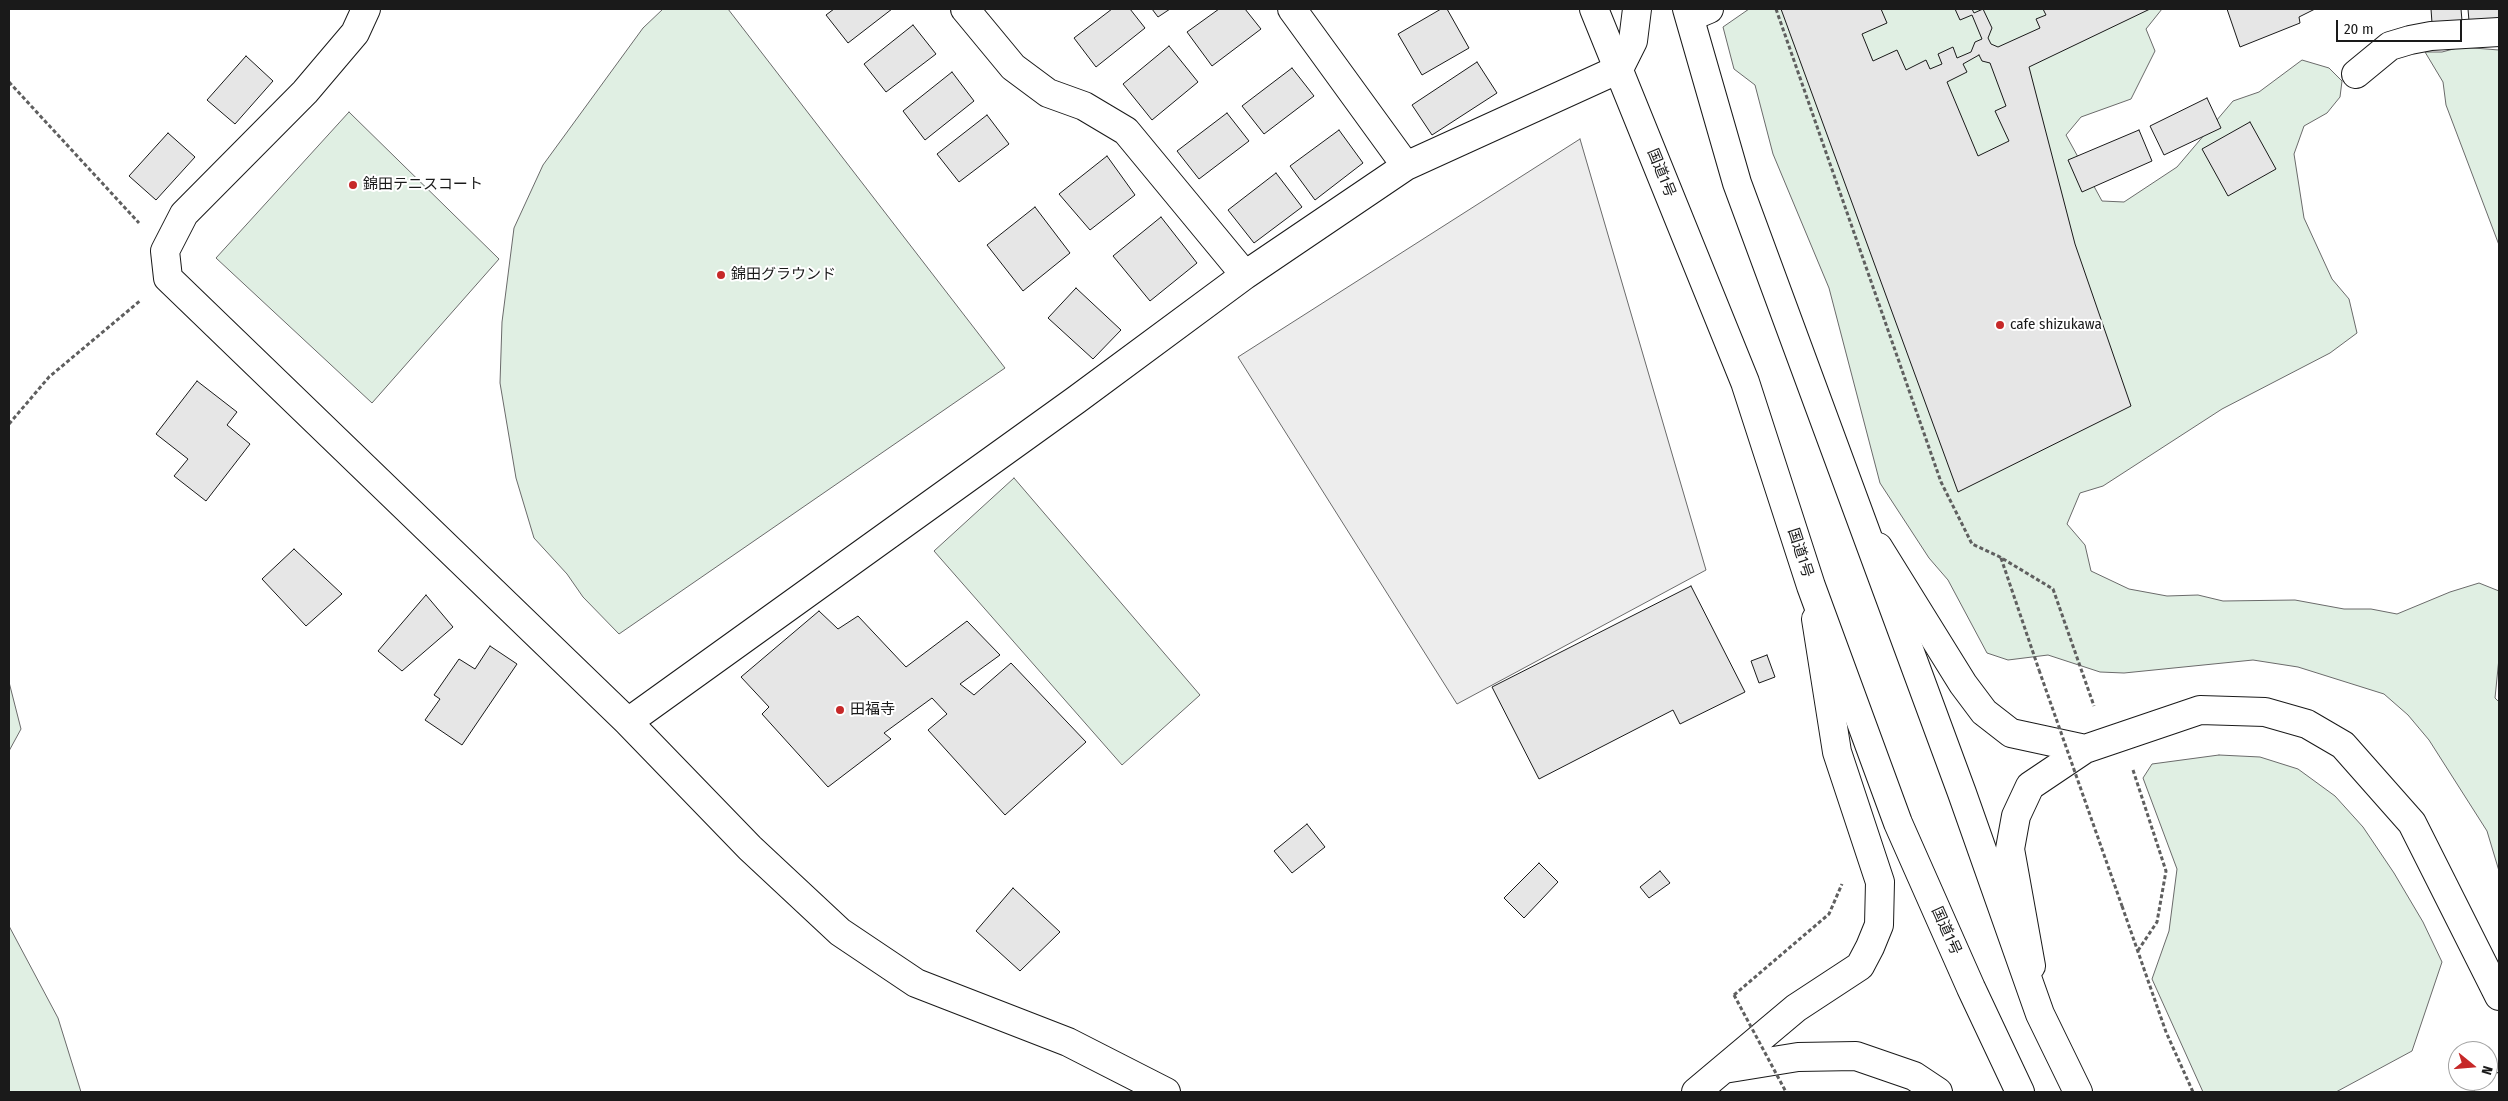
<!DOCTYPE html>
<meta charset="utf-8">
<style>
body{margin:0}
#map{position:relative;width:2508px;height:1101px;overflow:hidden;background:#fff;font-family:"Fira Sans Condensed",sans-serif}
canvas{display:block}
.frame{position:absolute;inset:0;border:10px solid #1a1a1a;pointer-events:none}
.north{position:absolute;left:2448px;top:1041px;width:50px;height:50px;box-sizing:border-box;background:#fff;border:1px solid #a3a3a3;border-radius:50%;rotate:107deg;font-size:14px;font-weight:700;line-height:20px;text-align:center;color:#1a1a1a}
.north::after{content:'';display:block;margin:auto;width:18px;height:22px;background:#c62828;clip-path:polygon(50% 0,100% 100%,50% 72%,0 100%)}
.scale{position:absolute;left:2336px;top:20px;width:126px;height:22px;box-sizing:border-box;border:2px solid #1a1a1a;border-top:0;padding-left:6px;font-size:15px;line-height:18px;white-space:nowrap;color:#1a1a1a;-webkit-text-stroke:4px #fff;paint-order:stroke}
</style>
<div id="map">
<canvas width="2508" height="1101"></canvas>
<div class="frame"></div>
<div class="north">N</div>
<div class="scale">20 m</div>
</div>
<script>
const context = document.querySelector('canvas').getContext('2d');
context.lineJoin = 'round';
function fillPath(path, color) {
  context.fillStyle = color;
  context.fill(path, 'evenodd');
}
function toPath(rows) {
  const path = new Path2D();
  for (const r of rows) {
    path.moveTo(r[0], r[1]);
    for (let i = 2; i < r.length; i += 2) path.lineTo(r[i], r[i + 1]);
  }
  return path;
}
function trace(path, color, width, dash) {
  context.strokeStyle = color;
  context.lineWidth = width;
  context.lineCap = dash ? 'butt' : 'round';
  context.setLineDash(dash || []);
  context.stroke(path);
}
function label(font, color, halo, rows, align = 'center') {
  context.font = font + ' "Fira Sans Condensed","Noto Sans JP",sans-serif';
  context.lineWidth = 4;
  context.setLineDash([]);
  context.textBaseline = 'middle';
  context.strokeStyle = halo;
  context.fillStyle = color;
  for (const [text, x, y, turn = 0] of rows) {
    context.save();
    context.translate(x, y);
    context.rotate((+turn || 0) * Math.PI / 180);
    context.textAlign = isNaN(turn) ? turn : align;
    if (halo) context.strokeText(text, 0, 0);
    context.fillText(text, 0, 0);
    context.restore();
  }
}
const green = toPath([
 [663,9,728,9,1005,368,619,634,583,597,567,574,534,538,516,478,500,383,502,322,514,228,543,165,643,28,663,9],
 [1749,9,2162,9,2146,29,2155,51,2131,99,2081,117,2066,135,2102,201,2124,202,2177,167,2233,101,2259,92,2302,60,2329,68,2342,81,2340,97,2327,113,2304,126,2294,154,2304,218,2332,279,2349,299,2357,333,2330,353,2222,409,2103,486,2080,493,2067,524,2085,545,2091,571,2129,589,2167,596,2198,595,2223,601,2295,600,2344,609,2371,609,2397,614,2450,592,2479,583,2499,591,2499,658,2495,698,2499,702,2499,871,2487,831,2429,740,2408,715,2384,694,2298,667,2253,660,2124,673,2100,672,2048,655,2008,660,1987,653,1948,580,1929,558,1880,483,1829,288,1773,154,1755,85,1734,69,1723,27,1749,9],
 [2461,47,2499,50,2499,245,2446,105,2443,82,2425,52,2442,52,2461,47],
 [349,112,499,259,372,403,216,258,349,112],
 [1014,478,1200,695,1122,765,934,551,1014,478],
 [9,682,21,729,9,751,9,682],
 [2219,755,2260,757,2298,769,2335,796,2363,827,2394,873,2423,922,2442,962,2412,1051,2336,1092,2203,1092,2152,979,2169,931,2177,869,2143,778,2152,764,2219,755],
 [9,926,58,1018,81,1092,9,1092,9,926]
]);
fillPath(green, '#e0efe3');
trace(green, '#6a6a6a', 1);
const parking = toPath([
 [1580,139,1706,570,1457,704,1238,357,1580,139]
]);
fillPath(parking, '#ededed');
trace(parking, '#6a6a6a', 1);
const building = toPath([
 [834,9,892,9,848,43,826,15,834,9],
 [1112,9,1130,9,1145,28,1096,67,1074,38,1112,9],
 [1152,9,1170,9,1158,17,1152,9],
 [1219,9,1245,9,1261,29,1212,66,1187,32,1219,9],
 [1441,9,1447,9,1469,48,1422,75,1398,34,1441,9],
 [1781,9,2150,9,2029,67,2075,244,2131,406,1958,492,1781,9],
 [1881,9,1955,9,1960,20,1972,15,1982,39,1975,42,1971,52,1957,58,1953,47,1938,54,1942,64,1930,69,1926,60,1906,70,1897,50,1873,61,1862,34,1887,23,1881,9],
 [1972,9,2043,9,2046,15,2036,19,2040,28,1998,47,1991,44,1988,38,1992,28,1983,9,1974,13,1972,9],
 [2227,9,2315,9,2299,17,2300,23,2240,47,2227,9],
 [2431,9,2461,9,2462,21,2432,23,2431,9],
 [2468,9,2499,9,2499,18,2469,21,2468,9],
 [913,25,936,54,886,92,864,64,913,25],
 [1169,46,1198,82,1152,120,1123,84,1169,46],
 [1979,55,1982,61,1990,63,2006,106,1995,111,2009,141,1978,156,1947,82,1967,72,1963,64,1979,55],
 [246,56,273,81,235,124,207,100,246,56],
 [1477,62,1497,93,1432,135,1412,105,1477,62],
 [1292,68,1314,96,1264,134,1242,106,1292,68],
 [952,72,974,101,925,140,903,111,952,72],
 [2207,98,2221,128,2164,155,2150,126,2207,98],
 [1227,113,1249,141,1199,179,1177,151,1227,113],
 [987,115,1009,144,959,182,937,154,987,115],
 [2250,122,2276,169,2228,196,2202,149,2250,122],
 [1339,130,1363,163,1315,200,1290,166,1339,130],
 [2139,130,2152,161,2082,192,2068,160,2139,130],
 [168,133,195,157,156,200,129,176,168,133],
 [1107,156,1135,195,1090,230,1059,194,1107,156],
 [1276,173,1302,207,1254,243,1228,210,1276,173],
 [1035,207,1070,253,1023,291,987,245,1035,207],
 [1161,217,1197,263,1150,301,1113,256,1161,217],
 [1076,288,1121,330,1093,359,1048,318,1076,288],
 [197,381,237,412,227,425,250,444,206,501,174,476,188,459,156,434,197,381],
 [294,549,342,594,306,626,262,579,294,549],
 [1691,586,1745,692,1680,724,1673,710,1539,779,1492,687,1691,586],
 [426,595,453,627,402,671,378,651,426,595],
 [819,611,838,629,858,616,906,667,967,621,1000,655,960,684,974,695,1011,663,1086,742,1005,815,928,730,947,714,932,698,884,733,891,739,828,787,762,714,769,707,741,677,819,611],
 [490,646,517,664,462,745,425,720,440,699,434,695,459,659,475,669,490,646],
 [1767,655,1775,677,1759,683,1751,661,1767,655],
 [1307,824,1325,847,1292,873,1274,851,1307,824],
 [1539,863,1558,882,1524,918,1504,898,1539,863],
 [1660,871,1670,883,1649,898,1640,887,1660,871],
 [1013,888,1060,932,1020,971,976,931,1013,888]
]);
fillPath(building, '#e6e6e6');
trace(building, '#1a1a1a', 1);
const minor = toPath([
 [366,9,355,33,305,92,184,214,165,251,168,278,628,722,750,848,840,932,916,983,1068,1042,1166,1092],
 [965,9,1013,67,1048,93,1084,106,1126,131,1245,275],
 [1292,9,1406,166],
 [1690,17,1709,9],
 [2356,74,2390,46,2410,40,2431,36,2499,32],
 [1878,547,1963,684,1984,712,2011,733,2085,749],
 [628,722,1076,400,1245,275,1406,166,1619,69,1633,41,1637,9],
 [2031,966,2010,849,2016,816,2030,786,2085,749,2200,710,2265,712,2307,724,2343,745,2412,823,2499,996],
 [1724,1069,1798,1057,1856,1056,1914,1076,1938,1092],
 [1696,1092,1796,1008,1860,966,1870,947,1879,925,1880,882,1837,752,1816,619],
 [2489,1092,2499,1087]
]);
const highway = toPath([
 [1594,9,1745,382,1811,586,1898,823,1971,988,2020,1092],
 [1687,9,1737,183,1962,793,2040,1014,2078,1092]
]);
trace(minor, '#1a1a1a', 30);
trace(highway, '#1a1a1a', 30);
trace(toPath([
 [1776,9,1941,482,1972,544,2000,557,2053,589,2094,706],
 [9,82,139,223],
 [9,424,49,377,141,300],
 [2001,558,2039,670],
 [2133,770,2166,871,2157,922,2137,952],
 [2122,906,2166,1032,2193,1092],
 [1734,995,1829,914,1842,884]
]), '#5f5f5f', 3, [4, 2.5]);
trace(minor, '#fff', 28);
trace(highway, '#fff', 28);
trace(toPath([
 [2039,670,2122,906],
 [1734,995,1786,1092]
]), '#5f5f5f', 3, [4, 2.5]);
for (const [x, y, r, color] of [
 [353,185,5,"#c62828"],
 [721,275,5,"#c62828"],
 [2000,325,5,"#c62828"],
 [840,710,5,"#c62828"]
]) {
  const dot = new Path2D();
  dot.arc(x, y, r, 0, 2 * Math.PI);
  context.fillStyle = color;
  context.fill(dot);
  trace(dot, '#fff', 2);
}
label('15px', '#1a1a1a', '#fff', [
 ["国道1号",1661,173,68],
 ["国道1号",1800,553,72],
 ["国道1号",1946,931,66]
]);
label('15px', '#1a1a1a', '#fff', [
 ["錦田テニスコート",363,185],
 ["錦田グラウンド",731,275],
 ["cafe shizukawa",2010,325],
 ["田福寺",850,710]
], 'left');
</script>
